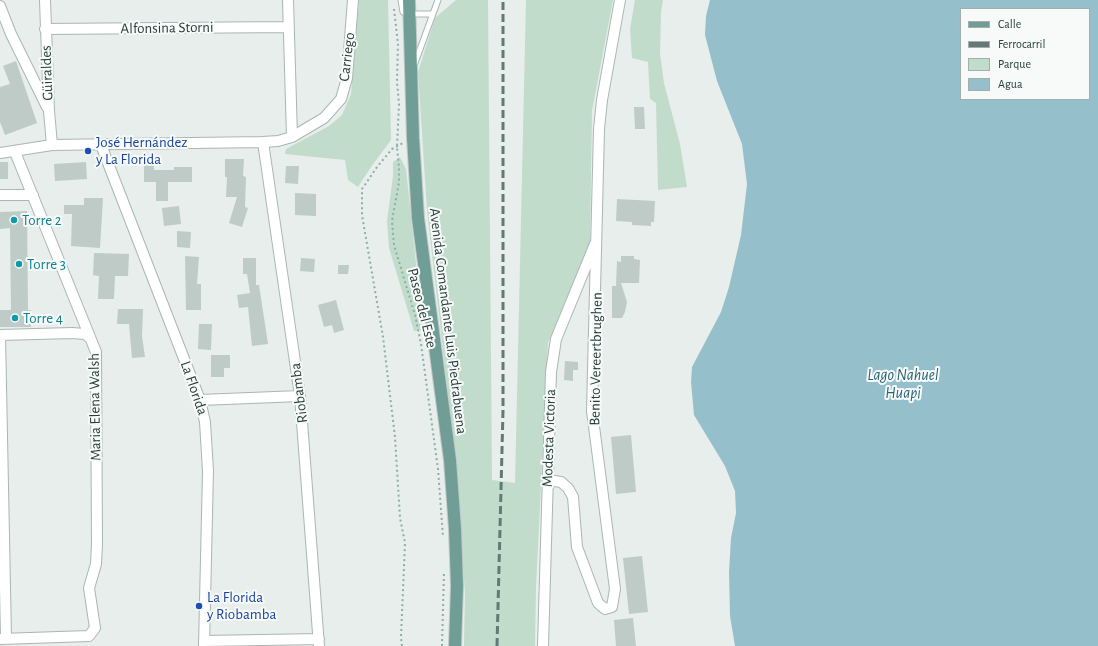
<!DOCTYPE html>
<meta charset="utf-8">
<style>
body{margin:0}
#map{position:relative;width:1098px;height:646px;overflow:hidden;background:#e7eeeb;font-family:"Alegreya Sans",sans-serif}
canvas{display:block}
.legend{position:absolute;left:960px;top:8px;width:130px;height:92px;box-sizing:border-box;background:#f7faf9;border:1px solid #a4afad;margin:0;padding:5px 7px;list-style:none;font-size:12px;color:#273e3a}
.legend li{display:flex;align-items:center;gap:8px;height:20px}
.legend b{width:20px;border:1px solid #a4afad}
</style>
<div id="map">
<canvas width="1098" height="646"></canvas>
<ul class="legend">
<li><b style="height:5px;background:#709e96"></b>Calle</li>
<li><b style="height:5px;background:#627975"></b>Ferrocarril</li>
<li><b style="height:11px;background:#c2dccc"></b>Parque</li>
<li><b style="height:11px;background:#96bfcc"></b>Agua</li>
</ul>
</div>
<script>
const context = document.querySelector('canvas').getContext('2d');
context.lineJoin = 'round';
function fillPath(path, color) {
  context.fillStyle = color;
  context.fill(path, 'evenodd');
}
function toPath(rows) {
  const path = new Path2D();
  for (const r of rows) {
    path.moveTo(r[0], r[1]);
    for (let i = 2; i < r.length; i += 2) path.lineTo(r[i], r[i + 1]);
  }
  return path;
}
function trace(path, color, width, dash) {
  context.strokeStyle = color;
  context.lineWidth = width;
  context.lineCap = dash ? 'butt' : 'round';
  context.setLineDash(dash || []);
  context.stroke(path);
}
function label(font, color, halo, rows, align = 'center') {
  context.font = font + ' "Alegreya Sans",sans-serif';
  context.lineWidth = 4;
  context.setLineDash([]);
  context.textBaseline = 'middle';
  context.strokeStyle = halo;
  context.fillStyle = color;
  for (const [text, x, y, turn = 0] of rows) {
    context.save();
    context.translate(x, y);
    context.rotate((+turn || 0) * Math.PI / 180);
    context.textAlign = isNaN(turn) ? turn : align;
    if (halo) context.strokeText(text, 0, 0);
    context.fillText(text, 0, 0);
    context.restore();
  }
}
fillPath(toPath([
 [359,0,388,0,391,140,371,167,358,187,348,180,345,160,285,154,286,149,329,126,342,115,351,94],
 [456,0,488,0,492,480,515,483,526,0,613,0,592,111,590,242,548,343,536,587,535,646,464,646,465,593,454,446,427,210,418,72,435,18],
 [635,0,663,0,661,12,660,54,664,83,680,144,687,187,658,190,656,103,650,99,648,62,632,58,630,29],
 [400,157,406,169,423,330,414,331,389,248,387,221,393,176,393,162]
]), '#c2dccc');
fillPath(toPath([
 [710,0,1098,0,1098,646,735,646,730,616,729,572,731,538,736,513,735,491,725,466,694,415,691,382,692,367,721,312,729,287,741,235,747,184,742,144,717,81,705,35,706,16],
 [961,9,1089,9,1089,99,961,99]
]), '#96bfcc');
fillPath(toPath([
 [16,61,37,123,5,135,0,122,0,87,10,84,3,66],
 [634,107,644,107,645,129,635,129],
 [225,159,244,159,243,176,246,177,245,207,248,208,242,227,229,223,237,197,226,197,227,177,225,177],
 [0,162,8,162,8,179,0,179],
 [86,162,87,179,55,181,54,164],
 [144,163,154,163,154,170,174,170,174,167,192,167,192,182,168,182,168,201,156,201,156,182,144,182],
 [286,166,299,166,298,184,285,183],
 [295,193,316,194,316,216,295,215],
 [84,198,103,198,100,248,71,246,72,214,64,214,64,205,84,205],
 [617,199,655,201,654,222,651,222,651,226,632,225,632,222,616,221],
 [179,206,181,224,164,226,162,208],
 [27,211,28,310,31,310,31,327,0,327,0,310,11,310,10,228,0,229,0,212],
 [177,231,191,232,190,248,177,247],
 [94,253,129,254,128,276,115,276,114,299,98,299,99,276,93,275],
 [185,256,199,257,197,284,201,284,201,310,186,310],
 [621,256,634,256,634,259,640,260,639,283,621,283,627,302,625,312,622,318,612,318,612,286,616,286,617,261,621,262],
 [243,258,256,258,256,285,259,285,268,344,252,346,248,307,239,308,237,295,250,293,247,274,243,274],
 [301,258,315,259,314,272,300,271],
 [338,265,349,265,348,274,338,274],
 [336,300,344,330,334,333,332,325,324,327,318,305],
 [118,309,143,309,142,336,145,357,132,358,129,324,117,324],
 [199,324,212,324,211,350,198,349],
 [211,355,230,355,230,368,224,368,224,377,211,377],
 [565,361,578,362,578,370,573,370,573,381,564,380],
 [631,435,636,492,616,494,611,437],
 [642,556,648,612,629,614,623,558],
 [633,618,636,646,616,646,614,620]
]), '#bfcbc7');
const lane = toPath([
 [401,0,403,12,408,14,431,14],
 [415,63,438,0]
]);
const street = toPath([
 [45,0,49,111,52,145],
 [288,0,292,137],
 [0,6,11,34,47,107],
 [45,29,288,27],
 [263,142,300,396,319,646],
 [101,145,200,400,205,422,208,471,204,646],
 [0,153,52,145,263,142,278,141,292,137,324,118,341,99,347,78,353,0],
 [0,195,33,195],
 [0,335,6,638],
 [0,335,72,333,85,334,90,338],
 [200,400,300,396],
 [548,480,561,482,568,488,573,497,577,547,598,603,605,609,612,607,615,589,592,411,599,129,602,100,620,0],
 [0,639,89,636,95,628,89,588,96,564,97,544,96,352,15,152],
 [204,641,319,639],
 [543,646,551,372,556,339,595,244]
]);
const primary = toPath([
 [409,0,413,138,418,218,450,460,455,529,457,586,455,646]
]);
trace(lane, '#aab6b2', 7);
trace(street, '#aab6b2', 12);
trace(primary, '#c3c9c8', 14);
trace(toPath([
 [394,9,398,44,397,82,399,104,397,147,399,167,399,182,392,221,394,245,415,315,421,344,438,469,443,537],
 [402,646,401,637,405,543,400,518,395,437,383,337,362,215,362,189,377,167,392,149,403,143],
 [442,646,444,571]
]), '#8baea6', 2, [2, 3]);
trace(lane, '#fff', 5);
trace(street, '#fff', 10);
trace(primary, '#709e96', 12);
trace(toPath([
 [497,646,503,411,503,0]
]), '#627975', 3, [8, 4]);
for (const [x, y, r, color] of [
 [88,151,4,"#1a4fb4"],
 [14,220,4,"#0f9aa8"],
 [19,264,4,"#0f9aa8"],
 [15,318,4,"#0f9aa8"],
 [199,606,4,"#1a4fb4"]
]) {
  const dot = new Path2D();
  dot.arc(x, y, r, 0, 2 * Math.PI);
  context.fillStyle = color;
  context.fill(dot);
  trace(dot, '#f7faf9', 1.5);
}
label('15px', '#273e3a', '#f7faf9', [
 ["Alfonsina Storni",167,28,-1],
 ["Carriego",347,57,-83],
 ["Güiraldes",47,73,-92],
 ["Paseo del Este",422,308,76],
 ["Avenida Comandante Luis Piedrabuena",448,321,83],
 ["Benito Vereertbrughen",596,359,-89],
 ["La Florida",194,388,71],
 ["Riobamba",299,393,-97],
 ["Maria Elena Walsh",95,407,-91],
 ["Modesta Victoria",549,438,-88]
]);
label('15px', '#164399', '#f7faf9', [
 ["José Hernández",96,142],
 ["y La Florida",96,159],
 ["La Florida",207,597],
 ["y Riobamba",207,614]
], 'left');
label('15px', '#0d838f', '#f7faf9', [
 ["Torre 2",22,220],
 ["Torre 3",27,264],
 ["Torre 4",23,318]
], 'left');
label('italic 16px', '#276174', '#f7faf9', [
 ["Lago Nahuel",903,375],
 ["Huapi",903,393]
]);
</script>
